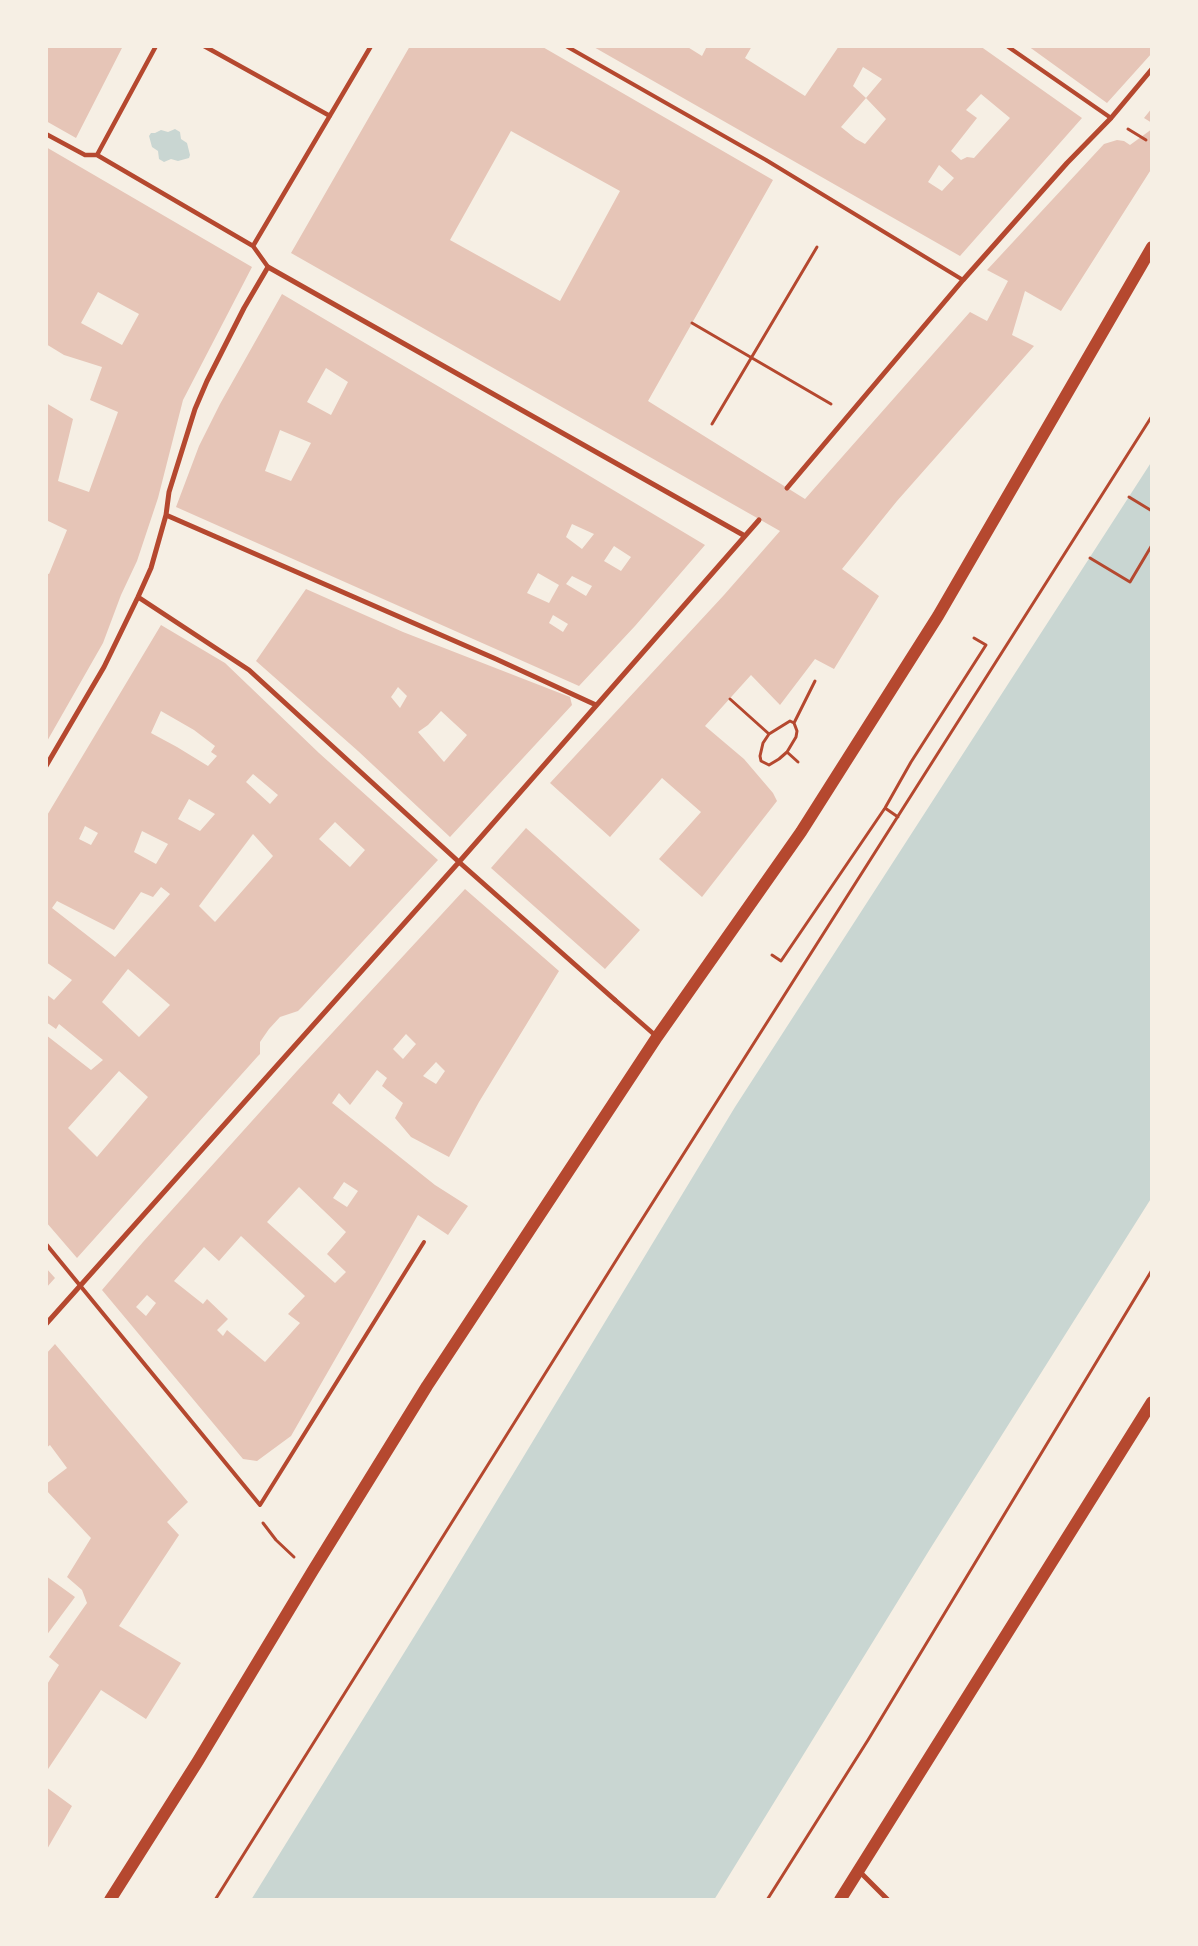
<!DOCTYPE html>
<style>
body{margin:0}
#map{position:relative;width:1198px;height:1946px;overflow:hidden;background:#f6efe4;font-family:"Golos Text",sans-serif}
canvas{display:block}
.frame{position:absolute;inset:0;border:48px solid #f6efe4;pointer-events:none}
</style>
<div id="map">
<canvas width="1198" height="1946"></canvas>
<div class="frame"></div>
</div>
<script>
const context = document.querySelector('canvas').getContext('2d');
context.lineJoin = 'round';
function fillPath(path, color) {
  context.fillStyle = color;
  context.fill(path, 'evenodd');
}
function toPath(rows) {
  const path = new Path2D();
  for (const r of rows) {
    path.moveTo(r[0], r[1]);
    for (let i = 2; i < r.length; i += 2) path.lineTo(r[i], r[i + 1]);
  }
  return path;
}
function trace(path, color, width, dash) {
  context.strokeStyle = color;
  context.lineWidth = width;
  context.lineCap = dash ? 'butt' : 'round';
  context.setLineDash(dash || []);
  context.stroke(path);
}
fillPath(toPath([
 [161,130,168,132,175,129,180,132,181,139,187,143,190,155,189,158,178,161,171,159,164,162,159,159,158,151,152,147,149,136,151,133,155,133],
 [1152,461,1152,1197,930,1549,714,1900,251,1900,438,1598,735,1107]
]), '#c9d6d2');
fillPath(toPath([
 [46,46,123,46,76,138,46,121],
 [410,46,541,46,773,180,648,401,805,499,970,312,987,321,1008,281,987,270,1104,144,1117,140,1124,141,1130,145,1152,129,1152,168,1061,311,1025,291,1012,335,1034,346,897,501,842,569,879,596,834,669,815,659,780,705,751,675,705,726,744,759,773,793,777,801,702,897,659,859,701,812,662,778,610,837,550,783,724,595,780,531,291,253],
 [511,131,620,191,560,301,450,240],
 [592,46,686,46,702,56,707,46,752,46,745,58,805,96,839,46,980,46,1082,118,960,256],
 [863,67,882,79,866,98,886,119,865,144,856,139,841,127,866,98,853,86],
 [981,94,1010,118,974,158,967,157,961,160,951,151,977,118,966,110],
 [939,165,954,178,942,191,928,182],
 [1028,46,1152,46,1152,53,1107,103],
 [1152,108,1152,123,1144,118],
 [46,147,252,267,183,400,158,498,137,561,121,595,103,643,46,743,46,573,49,574,67,530,46,520,46,403,73,419,58,481,89,492,118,412,90,400,102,367,64,355,46,344],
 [98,292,139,314,122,345,81,323],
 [282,294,558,457,705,545,635,626,579,686,176,507,199,446,220,404],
 [326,368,348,382,331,415,307,402],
 [280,430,311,443,291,481,265,471],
 [572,524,594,534,582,549,566,537],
 [614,546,631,557,621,571,604,561],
 [538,573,559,585,549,603,527,593],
 [572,576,592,586,586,596,566,584],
 [553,615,568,624,563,632,549,623],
 [306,589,403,632,570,697,572,705,450,837,358,751,256,661],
 [398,687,407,696,400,708,391,697],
 [441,711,467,735,444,762,418,732,428,725],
 [161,625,225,663,319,753,438,860,302,1007,298,1011,280,1017,269,1029,260,1042,260,1054,258,1056,77,1258,46,1222,46,1035,91,1070,103,1060,59,1024,56,1029,46,1022,46,994,54,1000,72,980,46,962,46,817],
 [161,711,194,730,215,746,211,752,217,756,208,766,177,747,151,733],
 [253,774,278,795,270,804,246,782],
 [189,799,215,814,200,831,178,819],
 [335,822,365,850,350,867,319,839],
 [85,826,98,833,91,845,79,839],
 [142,831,168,844,156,864,134,852],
 [253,834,273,856,215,922,199,906],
 [161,887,170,894,115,957,52,908,57,901,114,930,141,892,153,897],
 [128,969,170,1005,139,1037,102,1002],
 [119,1071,148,1097,97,1157,68,1128],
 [526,828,640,930,605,969,491,868],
 [465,889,559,971,479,1102,449,1157,411,1137,395,1118,403,1103,382,1086,387,1078,377,1070,350,1105,339,1093,332,1103,435,1185,468,1206,448,1235,418,1215,291,1436,257,1461,243,1459,102,1290,143,1242,297,1071],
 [406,1034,416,1044,403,1059,393,1049],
 [436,1062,445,1071,436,1084,423,1076],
 [344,1182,358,1191,347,1207,333,1198],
 [299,1187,346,1232,327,1254,346,1272,335,1283,267,1222],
 [241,1236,305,1296,288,1314,300,1323,265,1362,227,1330,223,1336,217,1330,228,1319,207,1299,203,1304,174,1281,204,1247,219,1261],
 [147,1295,156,1303,146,1316,136,1307],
 [46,1268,55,1278,46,1288],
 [55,1344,188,1502,167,1522,179,1535,119,1626,181,1663,146,1719,101,1690,46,1772,46,1686,59,1665,49,1657,87,1603,82,1590,67,1577,91,1538,46,1490,46,1484,67,1468,50,1445,46,1448,46,1354],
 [46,1576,75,1597,46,1636],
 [46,1787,72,1806,46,1851]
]), '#e6c5b7');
trace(toPath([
 [1128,129,1146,140],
 [692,323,831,404],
 [712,424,817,247],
 [1129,497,1152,511],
 [1090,558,1130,582,1152,545],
 [730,699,769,734],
 [794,723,815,681],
 [787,752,796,737,797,731,794,723,790,721,769,734,763,743,760,756,761,761,769,765,779,759,787,752,798,762],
 [885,808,898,817],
 [772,955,781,961,885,808,911,762,986,645,974,638],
 [263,1523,276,1540,294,1557],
 [215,1900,627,1243,1152,416],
 [767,1900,868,1740,1152,1270]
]), '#b5482f', 3);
trace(toPath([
 [566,46,766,160,963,280],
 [1007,46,1111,118],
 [46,1244,260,1505,424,1242]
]), '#b5482f', 4);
trace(toPath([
 [204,46,330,116],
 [46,134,85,155,97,155,156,46],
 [97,155,253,246,371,46],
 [253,246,268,267],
 [615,1000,656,1036]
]), '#b5482f', 4.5);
trace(toPath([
 [787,488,963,280,1067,163,1111,118,1152,69],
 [166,515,496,659,596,705],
 [138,597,249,670,459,862,615,1000],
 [46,766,104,667,138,597,151,568,166,515,169,492,195,409,207,381,244,308,268,267,745,536],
 [46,1324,459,862,759,520],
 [860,1872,888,1900]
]), '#b5482f', 5);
trace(toPath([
 [110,1900,198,1761,312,1572,427,1386,657,1037,801,832,938,616,1152,247],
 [840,1900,1152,1402]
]), '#b5482f', 12);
</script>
